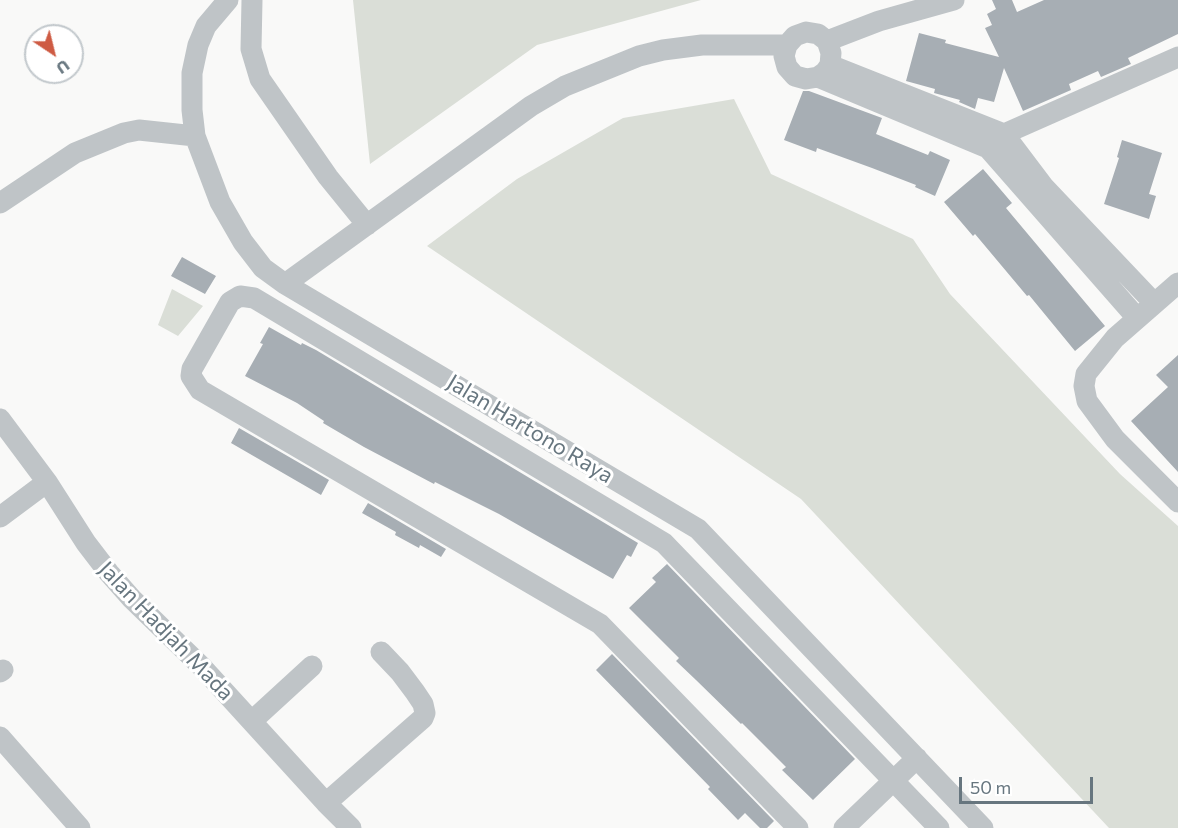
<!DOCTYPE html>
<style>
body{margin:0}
#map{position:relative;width:1178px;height:828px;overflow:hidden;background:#f9f9f8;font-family:Commissioner,sans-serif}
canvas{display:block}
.north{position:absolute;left:24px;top:24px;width:60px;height:60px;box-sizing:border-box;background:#fff;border:2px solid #c2c8cc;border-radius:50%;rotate:145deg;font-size:16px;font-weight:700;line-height:24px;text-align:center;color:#67767f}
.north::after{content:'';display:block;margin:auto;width:21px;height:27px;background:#ce5b43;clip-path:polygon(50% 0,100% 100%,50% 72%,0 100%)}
.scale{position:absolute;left:959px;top:777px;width:134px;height:27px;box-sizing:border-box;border:3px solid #67767f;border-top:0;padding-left:8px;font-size:18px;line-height:21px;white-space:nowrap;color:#67767f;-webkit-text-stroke:4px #fff;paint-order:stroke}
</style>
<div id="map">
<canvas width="1178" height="828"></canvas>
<div class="north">U</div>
<div class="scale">50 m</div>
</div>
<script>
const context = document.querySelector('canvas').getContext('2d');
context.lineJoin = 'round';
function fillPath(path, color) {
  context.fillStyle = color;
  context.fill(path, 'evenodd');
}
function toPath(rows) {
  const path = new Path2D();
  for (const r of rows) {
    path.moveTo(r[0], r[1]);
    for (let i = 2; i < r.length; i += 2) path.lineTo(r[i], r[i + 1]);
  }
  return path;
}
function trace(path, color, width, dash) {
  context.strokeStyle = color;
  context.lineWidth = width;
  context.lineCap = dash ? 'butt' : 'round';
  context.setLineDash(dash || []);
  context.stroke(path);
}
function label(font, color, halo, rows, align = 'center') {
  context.font = font + ' Commissioner,sans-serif';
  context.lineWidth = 6;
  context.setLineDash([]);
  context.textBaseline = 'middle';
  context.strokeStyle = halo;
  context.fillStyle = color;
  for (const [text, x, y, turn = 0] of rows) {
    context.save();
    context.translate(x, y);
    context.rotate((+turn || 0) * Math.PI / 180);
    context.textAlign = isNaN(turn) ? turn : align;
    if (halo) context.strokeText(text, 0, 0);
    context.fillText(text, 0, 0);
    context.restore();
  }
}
fillPath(toPath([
 [353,0,701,0,537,45,370,164],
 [734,99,771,174,913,239,950,294,1120,474,1178,526,1178,828,1109,828,801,499,427,246,517,179,623,118],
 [172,289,203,306,178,336,158,325]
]), '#daded7');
fillPath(toPath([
 [992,0,1012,0,1017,12,1044,0,1178,0,1178,34,1128,58,1131,64,1101,77,1098,71,1069,84,1071,90,1023,111,1004,68,994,102,978,98,975,109,959,102,960,100,934,93,935,89,906,81,919,33,946,40,945,43,999,57,985,28,992,25,987,14,996,9],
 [803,91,809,91,882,118,876,134,928,155,930,151,950,160,935,196,915,187,916,185,872,168,817,148,816,152,784,140],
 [1122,140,1162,153,1149,194,1156,196,1149,219,1104,204,1119,158,1117,157],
 [983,169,1012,203,1006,208,1105,326,1075,351,1029,295,1027,296,975,234,973,236,944,202],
 [182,257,216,276,205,294,171,276],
 [269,327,301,345,302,343,316,350,638,543,631,557,627,555,613,579,499,514,435,482,434,484,364,447,323,423,324,421,297,403,245,376,263,344,260,343],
 [1178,355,1178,472,1131,421,1168,387,1156,375],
 [239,428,329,480,321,495,231,443],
 [368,503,446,549,441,557,420,545,419,548,395,535,396,532,362,513],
 [667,564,855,759,813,800,782,770,786,767,742,723,741,724,696,680,676,661,679,658,629,608,656,582,652,578],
 [612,654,774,821,767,828,760,828,745,813,738,820,708,789,710,787,596,670]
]), '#a7aeb4');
trace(toPath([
 [228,0,206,26,198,45,192,73,192,110,195,136,220,202,243,242,263,268,285,284,698,529,983,828],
 [252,0,251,49,260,79,328,177,367,225],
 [827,41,879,21,954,0],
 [830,65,1004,134,1044,187,1154,303],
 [818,77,825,72,830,65,831,53,827,41,818,34,806,32,795,36,787,45,784,56,787,67,795,76,806,79,818,77,988,148,1137,318],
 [994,143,1004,134,1178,57],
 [0,203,75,153,124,133,139,130,195,136],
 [1178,283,1115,338,1086,374,1084,386,1087,401,1115,439,1178,502],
 [285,284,531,106,565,86,639,56,663,50,702,45,787,45],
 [0,419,47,482,86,543,109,573,132,599,202,667,326,803,351,828],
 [0,517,47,482],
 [0,672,3,670],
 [252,721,312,666],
 [0,737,80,828],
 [326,803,423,718,425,713,423,704,415,692,400,672,381,652],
 [798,828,600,624,200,390,191,376,192,369,230,302,240,296,254,298,664,543,939,828],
 [844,828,917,758]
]), '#bfc4c7', 21);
label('22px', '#67767f', '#fff', [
 ["Jalan Hartono Raya",530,429,31],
 ["Jalan Hadjah Mada",166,631,46]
]);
</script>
